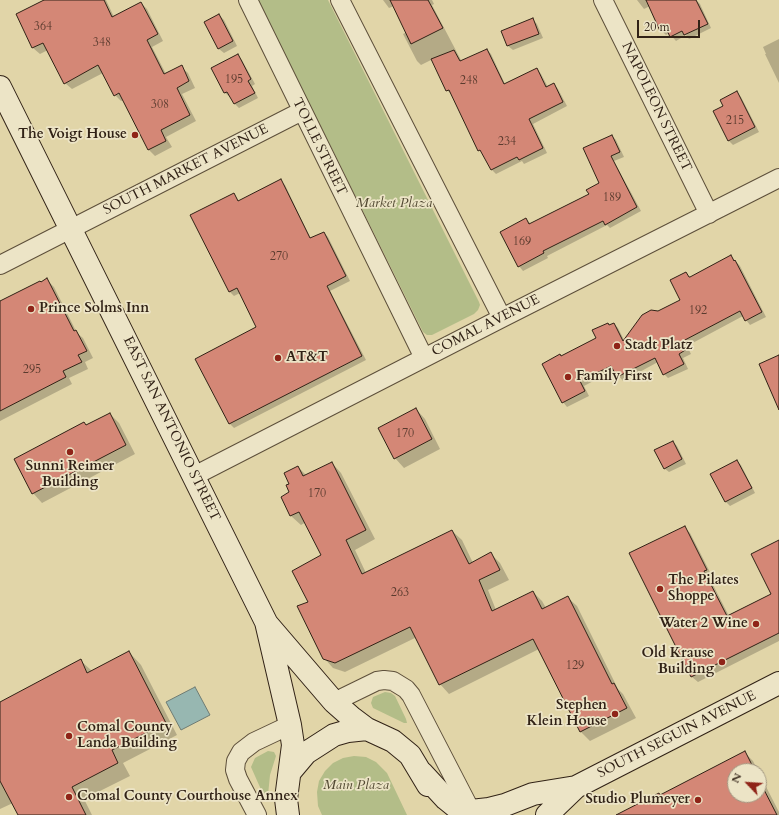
<!DOCTYPE html>
<style>
body{margin:0}
#map{position:relative;width:779px;height:815px;overflow:hidden;background:#e1d5a8;font-family:Cardo,serif}
canvas{display:block}
.north{position:absolute;left:727px;top:763px;width:40px;height:40px;box-sizing:border-box;background:#ece4c6;border:1px solid #a19680;border-radius:50%;rotate:295deg;font-size:11px;font-weight:700;line-height:16px;text-align:center;color:#312216}
.north::after{content:'';display:block;margin:auto;width:14px;height:18px;background:#8f2418;clip-path:polygon(50% 0,100% 100%,50% 72%,0 100%)}
.scale{position:absolute;left:637px;top:20px;width:63px;height:18px;box-sizing:border-box;border:2px solid #312216;border-top:0;padding-left:5px;font-size:12px;line-height:14px;white-space:nowrap;color:#312216;-webkit-text-stroke:3px #ece4c6;paint-order:stroke}
</style>
<div id="map">
<canvas width="779" height="815"></canvas>
<div class="north">N</div>
<div class="scale">20 m</div>
</div>
<script>
const context = document.querySelector('canvas').getContext('2d');
context.lineJoin = 'round';
function fillPath(path, color) {
  context.fillStyle = color;
  context.fill(path, 'evenodd');
}
function toPath(rows) {
  const path = new Path2D();
  for (const r of rows) {
    path.moveTo(r[0], r[1]);
    for (let i = 2; i < r.length; i += 2) path.lineTo(r[i], r[i + 1]);
  }
  return path;
}
function trace(path, color, width, dash) {
  context.strokeStyle = color;
  context.lineWidth = width;
  context.lineCap = dash ? 'butt' : 'round';
  context.setLineDash(dash || []);
  context.stroke(path);
}
function label(font, color, halo, rows, align = 'center') {
  context.font = font + ' Cardo,serif';
  context.lineWidth = 3.5;
  context.setLineDash([]);
  context.textBaseline = 'middle';
  context.strokeStyle = halo;
  context.fillStyle = color;
  for (const [text, x, y, turn = 0] of rows) {
    context.save();
    context.translate(x, y);
    context.rotate((+turn || 0) * Math.PI / 180);
    context.textAlign = isNaN(turn) ? turn : align;
    if (halo) context.strokeText(text, 0, 0);
    context.fillText(text, 0, 0);
    context.restore();
  }
}
fillPath(toPath([
 [258,0,328,0,479,302,480,305,478,310,474,314,432,335,427,335,423,332],
 [385,692,391,693,395,696,406,719,407,723,404,723,373,708,371,703,373,697],
 [268,751,274,752,276,756,270,775,268,795,266,798,263,794,251,767,255,758],
 [354,756,366,757,376,762,387,773,407,815,322,815,318,806,317,792,319,781,325,771,333,763,343,758]
]), '#b3bd88');
const water = toPath([
 [195,687,210,715,181,730,166,702,195,687]
]);
fillPath(water, '#97b7b1');
trace(water, '#6e7b73', 1);
fillPath(toPath([
 [46,0,106,0,114,17,141,3,147,9,163,41,152,47,166,74,181,67,188,73,195,88,182,94,196,121,166,137,172,147,155,156,148,149,124,100,121,101,115,95,103,73,72,89,65,83,48,50,40,54,33,48,17,15],
 [383,0,432,0,434,4,432,5,462,62,487,50,491,54,505,84,537,69,541,74,548,87,554,84,558,89,567,106,533,124,547,153,524,164,522,161,496,174,492,170,484,154,479,150,452,95,447,90,433,59,421,65,417,61,403,34,407,32,394,6,389,8],
 [637,0,696,0,700,4,711,28,689,39,686,35,676,41,669,33,666,35,661,30,650,6,644,9],
 [219,15,224,20,237,46,224,53,219,49,206,23],
 [533,20,537,24,543,38,513,50,508,46,503,32],
 [779,39,779,83,765,54,766,54,763,47],
 [238,55,242,60,255,84,252,86,258,98,239,108,234,103,231,97,230,97,225,93,213,69],
 [737,92,741,97,759,132,733,145,729,141,714,112,725,106],
 [612,136,616,140,624,157,614,161,641,211,610,228,607,225,547,256,548,258,523,271,519,266,526,219,531,224,590,194,601,183],
 [280,181,285,185,311,239,324,233,328,237,350,281,330,291,366,360,234,428,230,424,196,360,257,327,240,293,234,296,229,291,234,194,239,201],
 [731,256,740,266,766,317,750,325,743,316,687,346,691,354,683,358,688,369,668,378,664,374,658,362,623,381,614,370,584,386,589,396,567,407,563,402,561,357,597,338,609,326,614,324,618,328,624,340,659,312,681,301,685,273,690,278],
 [47,280,54,287,77,333,83,338,93,358,85,362,88,369,69,378,72,384,0,421,0,302],
 [416,409,425,419,440,449,404,468,395,458],
 [110,414,119,423,135,454,42,503,33,493,87,426],
 [673,442,677,446,686,464,669,472,664,468],
 [737,461,741,465,755,493,730,506,726,502,711,474],
 [332,463,341,473,375,539,355,550,366,573,452,531,462,540,473,563,491,554,500,563,509,580,488,590,496,610,533,592,542,601,546,608,567,597,577,606,618,689,623,694,636,718,590,741,581,732,539,649,449,694,440,684,417,637,345,672,333,668,324,658,309,603,323,556,306,522,301,525,291,516,282,497,291,493,290,484,298,467,307,476],
 [684,527,690,533,712,576,709,577,729,616,772,594,779,541,779,641,698,682,692,677],
 [129,652,141,665,177,735,123,763,130,776,84,799,92,815,19,815,13,803,0,809,0,703,80,660,92,671],
 [744,752,753,761,758,771,735,771,735,795,759,795,759,773,779,812,779,815,629,815,660,796]
]), '#0003');
const building = toPath([
 [44,0,104,0,112,17,141,2,158,34,147,40,164,74,182,65,189,81,177,88,190,115,161,130,166,141,148,150,119,93,114,96,98,65,64,84,43,43,32,48,16,14,44,0],
 [390,0,428,0,443,28,411,44,390,0],
 [646,0,696,0,708,24,684,35,682,31,670,37,666,28,660,31,646,0],
 [219,14,233,41,218,49,204,22,219,14],
 [533,18,539,34,507,46,501,31,533,18],
 [487,49,504,84,537,68,546,87,554,83,563,102,529,119,543,148,519,160,517,157,491,170,480,150,478,151,449,90,446,91,431,59,454,50,460,61,487,49],
 [238,54,251,79,248,81,255,93,234,104,227,92,224,93,211,68,238,54],
 [737,91,755,127,728,141,713,111,723,106,720,100,737,91],
 [612,135,620,152,611,156,637,207,605,225,603,221,543,251,544,253,518,267,500,232,526,218,529,224,589,194,586,190,599,183,583,148,612,135],
 [281,179,310,238,324,232,346,276,327,286,362,356,229,424,195,359,256,327,237,288,229,292,190,215,234,193,238,201,281,179],
 [731,255,734,261,735,260,762,312,745,321,740,311,683,341,687,349,679,354,684,364,663,375,655,358,617,377,611,366,580,381,585,391,562,403,542,364,560,354,561,356,596,338,592,330,608,323,609,325,614,323,623,341,642,315,651,310,658,311,680,300,670,280,686,272,689,277,690,277,731,255],
 [47,278,74,331,76,330,87,351,78,355,82,362,63,371,66,377,0,411,0,301,40,281,41,282,47,278],
 [779,355,779,410,759,364,779,355],
 [416,408,432,439,394,459,378,428,416,408],
 [110,413,126,445,32,494,14,459,84,422,86,425,110,413],
 [673,441,682,459,664,469,654,450,673,441],
 [737,460,752,488,725,502,710,474,737,460],
 [332,462,366,530,346,540,362,574,452,530,469,564,491,552,500,570,479,580,492,611,533,591,542,609,568,596,612,684,614,683,627,708,580,732,533,639,439,685,410,627,335,663,323,659,297,606,308,602,292,571,321,555,299,512,290,516,281,497,289,492,286,485,289,484,284,473,298,466,303,476,332,462],
 [685,526,707,570,704,571,727,616,771,594,751,554,779,540,779,633,691,677,629,553,685,526],
 [129,651,166,723,112,750,118,763,72,787,86,815,18,815,0,781,0,702,81,659,87,673,129,651],
 [745,751,755,771,735,771,735,795,759,795,759,780,777,815,616,815,659,793,660,795,745,751]
]);
fillPath(building, '#d48776');
trace(building, '#312216', 1);
const minor = toPath([
 [248,0,424,358],
 [340,0,502,318],
 [603,0,709,214],
 [0,265,302,111],
 [194,476,502,318,779,178],
 [334,702,377,681,384,680,393,681,406,689,411,695,471,811],
 [257,815,238,779,235,770,236,761,241,752,254,742,290,725]
]);
const secondary = toPath([
 [0,87,266,622,290,725,293,745,286,799,288,815],
 [268,625,334,702,351,717,367,729],
 [290,772,306,753,334,735,348,731,367,729,393,741,410,755,428,785],
 [422,773,446,799,456,807,471,811,489,809,505,805,533,794,576,787,779,683],
 [547,815,576,787]
]);
trace(minor, '#5d4f3a', 20);
trace(secondary, '#312216', 24);
trace(minor, '#ece4c6', 18);
trace(secondary, '#ece4c6', 22);
for (const [x, y, r, color] of [
 [135,135,4,"#8f2418"],
 [31,309,4,"#8f2418"],
 [617,346,4,"#8f2418"],
 [278,358,4,"#8f2418"],
 [568,377,4,"#8f2418"],
 [70,452,4,"#8f2418"],
 [660,589,4,"#8f2418"],
 [756,624,4,"#8f2418"],
 [722,662,4,"#8f2418"],
 [615,714,4,"#8f2418"],
 [69,736,4,"#8f2418"],
 [69,797,4,"#8f2418"],
 [698,800,4,"#8f2418"]
]) {
  const dot = new Path2D();
  dot.arc(x, y, r, 0, 2 * Math.PI);
  context.fillStyle = color;
  context.fill(dot);
  trace(dot, '#ece4c6', 1.5);
}
label('12px', '#5a3b2e', null, [
 ["364",43,27],
 ["348",102,43],
 ["195",234,80],
 ["248",469,81],
 ["308",160,105],
 ["215",735,121],
 ["234",507,142],
 ["189",612,198],
 ["169",522,242],
 ["270",279,257],
 ["192",698,311],
 ["295",32,370],
 ["170",405,434],
 ["170",317,494],
 ["263",400,593],
 ["129",575,666]
]);
label('14px', '#312216', '#ece4c6', [
 ["NAPOLEON STREET",656,107,64],
 ["TOLLE STREET",319,147,64],
 ["SOUTH MARKET AVENUE",186,170,-27],
 ["COMAL AVENUE",486,326,-27],
 ["EAST SAN ANTONIO STREET",171,429,64],
 ["SOUTH SEGUIN AVENUE",677,735,-27]
]);
label('bold 14px', '#312216', '#ece4c6', [
 ["The Voigt House",127,135,"right"],
 ["Prince Solms Inn",39,309],
 ["Stadt Platz",625,346],
 ["AT&T",286,358],
 ["Family First",576,377],
 ["Sunni Reimer",70,467,"center"],
 ["Building",70,483,"center"],
 ["The Pilates",668,581],
 ["Shoppe",668,597],
 ["Water 2 Wine",748,624,"right"],
 ["Old Krause",714,654,"right"],
 ["Building",714,670,"right"],
 ["Stephen",607,706,"right"],
 ["Klein House",607,722,"right"],
 ["Comal County",77,728],
 ["Landa Building",77,744],
 ["Comal County Courthouse Annex",77,797],
 ["Studio Plumeyer",690,800,"right"]
], 'left');
label('italic 14px', '#524932', '#ece4c6', [
 ["Market Plaza",394,204],
 ["Main Plaza",356,786]
]);
</script>
